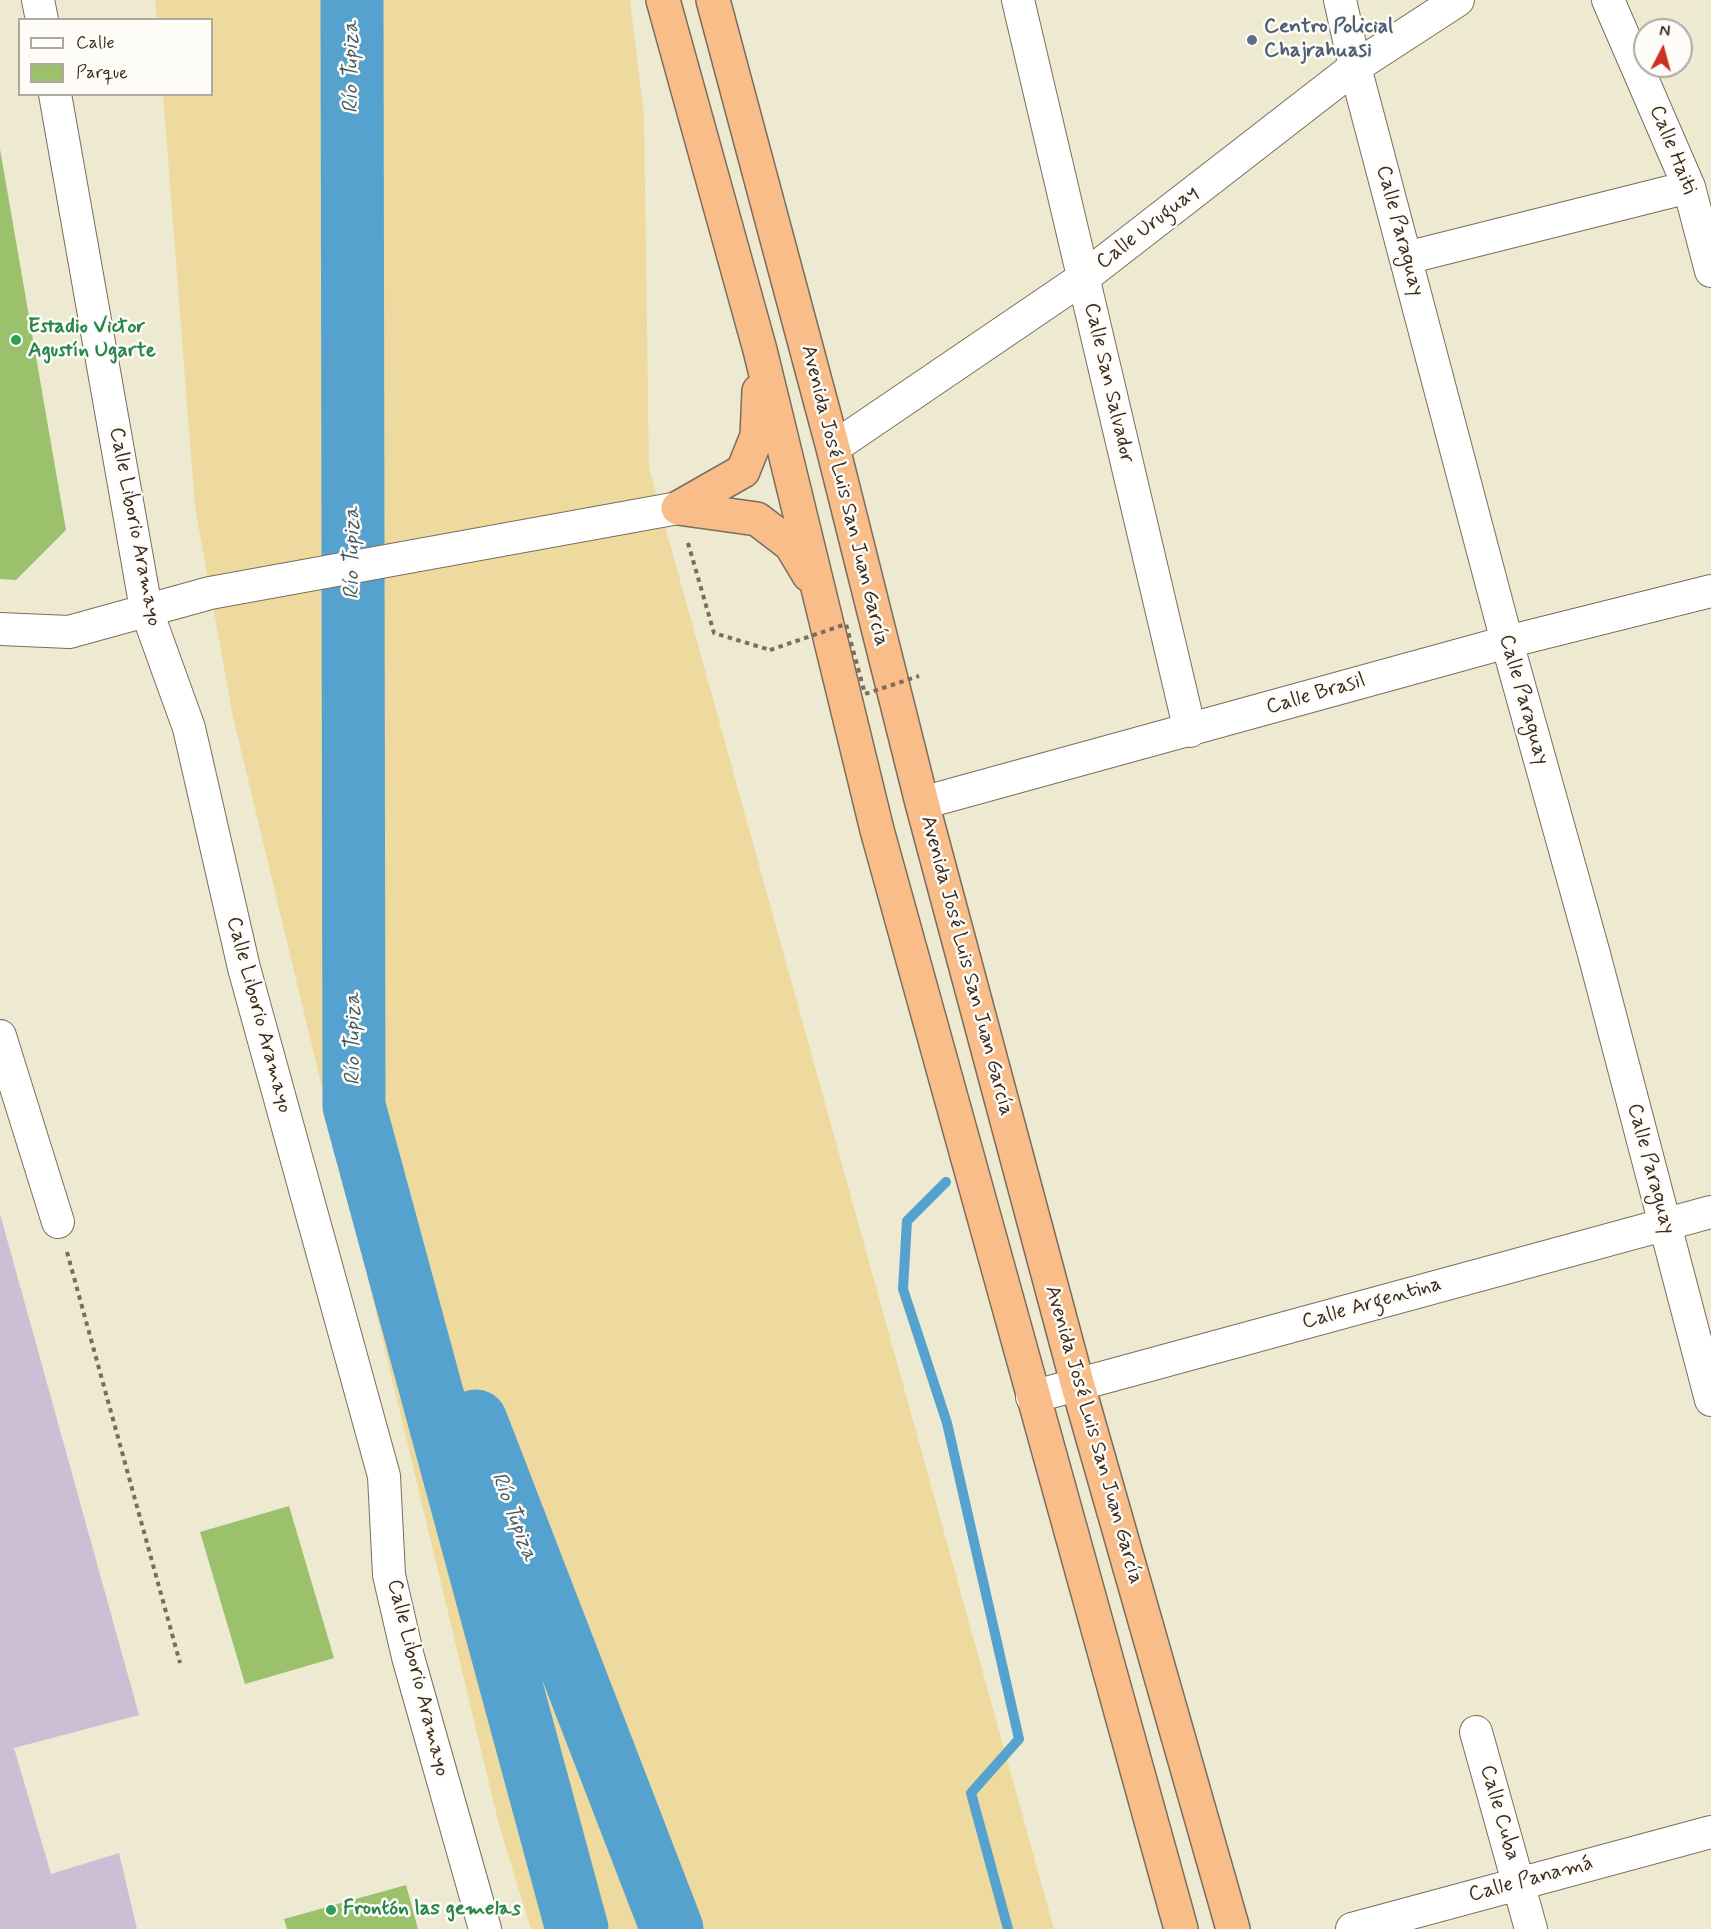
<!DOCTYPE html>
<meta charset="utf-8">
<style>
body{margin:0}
#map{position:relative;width:1711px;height:1929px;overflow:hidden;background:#eeead2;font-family:Mynerve,sans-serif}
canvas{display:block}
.legend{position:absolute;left:18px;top:18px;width:195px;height:78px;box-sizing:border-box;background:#fdfcf7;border:2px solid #afa8a0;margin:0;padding:8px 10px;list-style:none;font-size:18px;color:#3b2a1e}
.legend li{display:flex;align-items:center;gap:12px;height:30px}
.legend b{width:30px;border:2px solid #afa8a0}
.north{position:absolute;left:1633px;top:18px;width:60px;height:60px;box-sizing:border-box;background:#fdfcf7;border:2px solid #afa8a0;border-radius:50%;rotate:6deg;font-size:16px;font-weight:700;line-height:24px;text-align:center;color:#3b2a1e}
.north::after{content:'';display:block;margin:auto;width:21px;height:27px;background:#c8321e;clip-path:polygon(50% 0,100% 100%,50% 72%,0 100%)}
</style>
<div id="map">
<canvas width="1711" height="1929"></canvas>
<ul class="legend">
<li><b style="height:8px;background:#fff"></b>Calle</li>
<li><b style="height:16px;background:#9cc16c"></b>Parque</li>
</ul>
<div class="north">N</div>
</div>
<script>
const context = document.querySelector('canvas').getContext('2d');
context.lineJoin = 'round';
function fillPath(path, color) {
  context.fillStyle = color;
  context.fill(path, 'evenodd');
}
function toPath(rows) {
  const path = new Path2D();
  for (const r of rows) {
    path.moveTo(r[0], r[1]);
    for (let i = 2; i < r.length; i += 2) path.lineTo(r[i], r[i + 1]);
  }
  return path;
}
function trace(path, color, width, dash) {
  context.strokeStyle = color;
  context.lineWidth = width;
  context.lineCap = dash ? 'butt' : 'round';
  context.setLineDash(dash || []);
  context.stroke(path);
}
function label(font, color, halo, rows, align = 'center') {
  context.font = font + ' Mynerve,sans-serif';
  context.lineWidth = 5;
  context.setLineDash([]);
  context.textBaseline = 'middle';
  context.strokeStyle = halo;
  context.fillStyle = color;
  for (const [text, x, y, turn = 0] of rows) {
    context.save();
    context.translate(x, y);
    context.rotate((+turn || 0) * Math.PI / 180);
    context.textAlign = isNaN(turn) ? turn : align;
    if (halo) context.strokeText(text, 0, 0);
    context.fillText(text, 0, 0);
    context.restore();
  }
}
fillPath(toPath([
 [0,1214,139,1715,14,1748,51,1874,119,1853,137,1929,0,1929]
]), '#ccbed4');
fillPath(toPath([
 [0,149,66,530,16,580,0,579],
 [289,1506,334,1658,245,1684,200,1532],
 [406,1885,418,1929,287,1929,284,1919]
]), '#9cc16c');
fillPath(toPath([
 [155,0,630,0,644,115,649,468,1054,1929,531,1929,499,1825,233,717,195,507,163,95,212,94,212,20,157,19]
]), '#eeda9e');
trace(toPath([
 [946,1182,907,1221,903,1289,947,1423,1019,1739,971,1793,1008,1929]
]), '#56a2ce', 10);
trace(toPath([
 [352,0,354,1106,577,1929],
 [476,1421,672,1929]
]), '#56a2ce', 63);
const street = toPath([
 [38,0,42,20],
 [1018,0,1190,731],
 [1340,0,1355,67,1507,642,1594,954,1711,1400],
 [1608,0,1689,187,1711,271],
 [55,94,146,609,189,728,244,968,384,1476,389,1575,408,1657,485,1929],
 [1406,258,1689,187],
 [833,448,1083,278,1355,67,1458,0],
 [0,629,69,632,210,593,678,508],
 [922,803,1507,642,1711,591],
 [0,1036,58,1222],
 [1032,1397,1711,1212],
 [1476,1732,1531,1929],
 [1352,1929,1711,1832]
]);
const highway = toPath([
 [663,0,760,350,877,830,1181,1929],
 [713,0,833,448,922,803,1078,1386,1233,1929],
 [678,508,743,471,757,436,759,391],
 [678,508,757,519,791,545,809,575]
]);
trace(street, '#7a6d5d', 34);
trace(highway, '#7a6d5d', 36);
trace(toPath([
 [688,543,714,633,770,650],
 [67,1252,180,1663]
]), '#7a6d5d', 4, [4.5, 4.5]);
trace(street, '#fff', 32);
trace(highway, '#f8bd89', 33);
trace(toPath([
 [770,650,846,624,865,694,919,676]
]), '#7a6d5d', 4, [4.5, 4.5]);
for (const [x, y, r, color] of [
 [1252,40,6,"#5c6f8a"],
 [16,340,6,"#2e9e5b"],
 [331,1910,6,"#2e9e5b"]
]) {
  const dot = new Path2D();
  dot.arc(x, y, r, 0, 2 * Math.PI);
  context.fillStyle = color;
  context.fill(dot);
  trace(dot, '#fdfcf7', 2);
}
label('bold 21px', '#4e5e75', '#fdfcf7', [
 ["Centro Policial",1264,28],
 ["Chajrahuasi",1264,52]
], 'left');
label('21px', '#3b2a1e', '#fdfcf7', [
 ["Calle Haiti",1672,150,68],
 ["Calle Uruguay",1148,228,-38],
 ["Calle Paraguay",1399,231,75],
 ["Calle San Salvador",1108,383,77],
 ["Avenida José Luis San Juan García",844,496,76],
 ["Calle Liborio Aramayo",134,527,79],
 ["Calle Brasil",1316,695,-16],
 ["Calle Paraguay",1523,700,74],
 ["Avenida José Luis San Juan García",966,966,75],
 ["Calle Liborio Aramayo",258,1015,75],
 ["Calle Paraguay",1650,1169,75],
 ["Calle Argentina",1372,1304,-16],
 ["Avenida José Luis San Juan García",1093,1435,74],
 ["Calle Liborio Aramayo",417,1678,76],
 ["Calle Cuba",1499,1813,74],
 ["Calle Panamá",1531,1880,-15]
]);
label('bold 21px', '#27864d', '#fdfcf7', [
 ["Estadio Victor",28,328],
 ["Agustín Ugarte",28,352],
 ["Frontón las gemelas",343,1910]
], 'left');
label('italic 22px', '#465a64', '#fdfcf7', [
 ["Río Tupiza",352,67,-90],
 ["Río Tupiza",353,553,-90],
 ["Río Tupiza",354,1039,-90],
 ["Río Tupiza",513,1517,69]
]);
</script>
